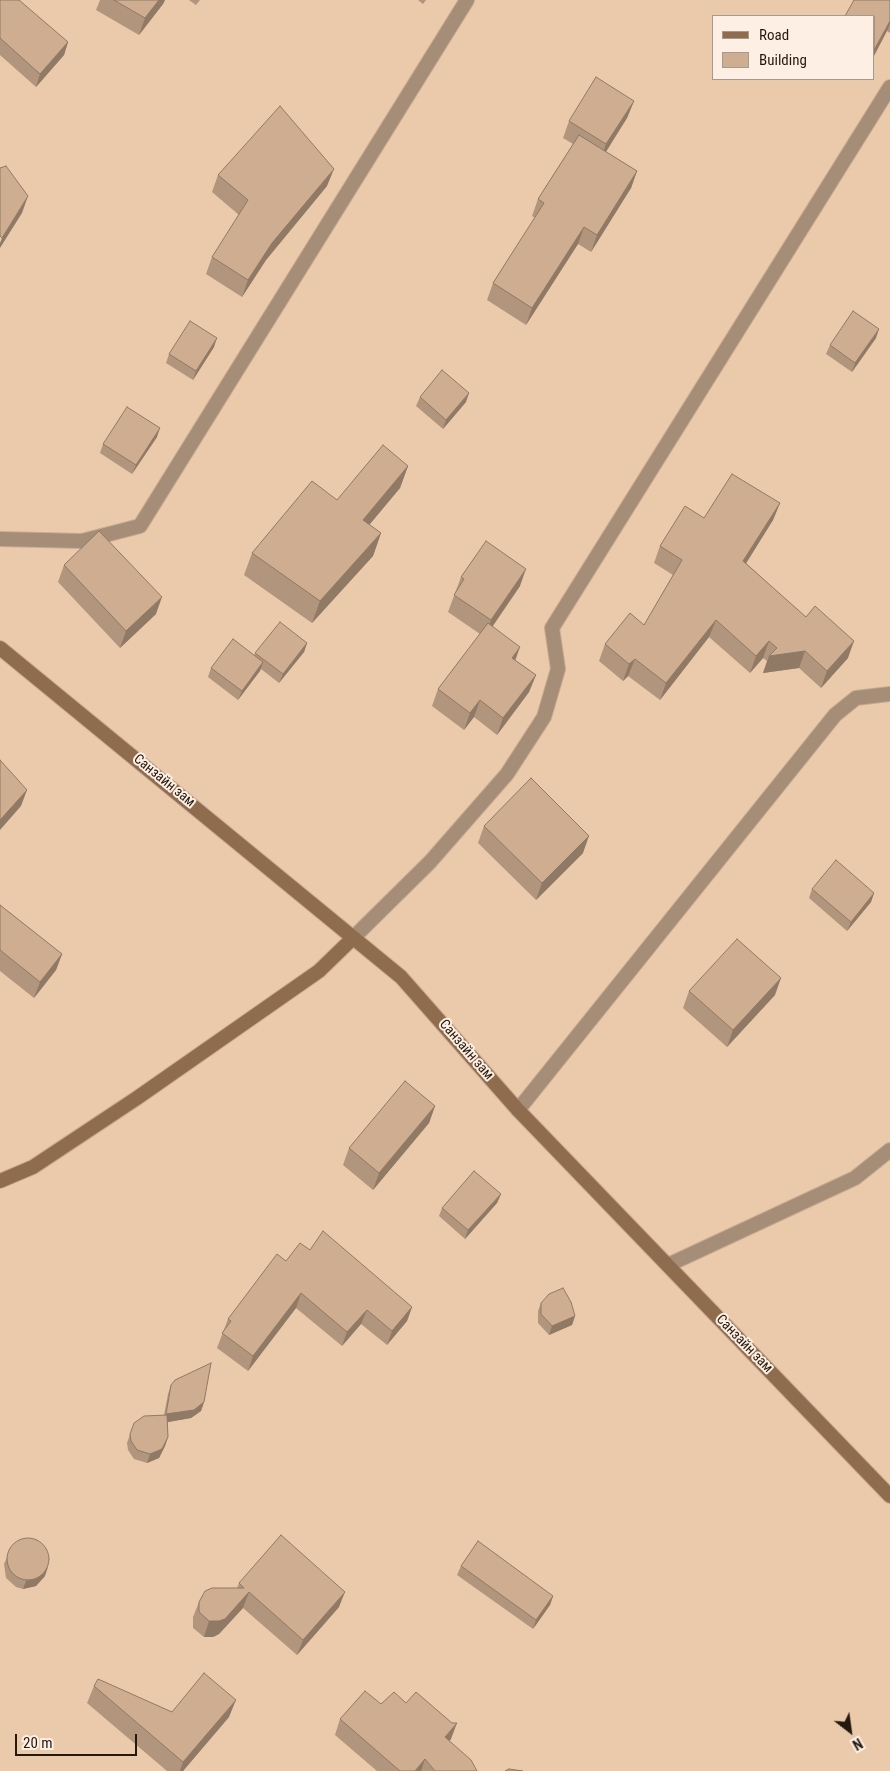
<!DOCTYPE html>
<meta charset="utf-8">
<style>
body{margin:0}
#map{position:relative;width:890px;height:1771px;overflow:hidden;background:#ebcaac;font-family:"Roboto Condensed",sans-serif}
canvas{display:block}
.legend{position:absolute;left:712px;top:15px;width:162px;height:65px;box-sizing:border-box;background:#fdefe3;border:1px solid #a7998e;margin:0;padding:6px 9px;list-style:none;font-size:15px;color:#25190e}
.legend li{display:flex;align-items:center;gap:10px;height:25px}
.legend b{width:25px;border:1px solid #a7998e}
.north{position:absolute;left:825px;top:1706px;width:50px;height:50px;-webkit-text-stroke:4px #fdefe3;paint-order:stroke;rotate:150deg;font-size:14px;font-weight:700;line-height:20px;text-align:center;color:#25190e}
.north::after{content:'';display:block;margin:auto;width:18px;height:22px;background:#25190e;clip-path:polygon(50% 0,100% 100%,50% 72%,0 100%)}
.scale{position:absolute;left:15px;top:1734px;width:122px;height:22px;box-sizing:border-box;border:2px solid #25190e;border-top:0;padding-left:6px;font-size:15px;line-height:18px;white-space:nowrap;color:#25190e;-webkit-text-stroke:4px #fdefe3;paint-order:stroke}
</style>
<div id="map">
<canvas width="890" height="1771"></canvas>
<ul class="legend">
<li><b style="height:6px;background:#8f6c4d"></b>Road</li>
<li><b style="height:14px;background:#cead90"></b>Building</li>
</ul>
<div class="north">N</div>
<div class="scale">20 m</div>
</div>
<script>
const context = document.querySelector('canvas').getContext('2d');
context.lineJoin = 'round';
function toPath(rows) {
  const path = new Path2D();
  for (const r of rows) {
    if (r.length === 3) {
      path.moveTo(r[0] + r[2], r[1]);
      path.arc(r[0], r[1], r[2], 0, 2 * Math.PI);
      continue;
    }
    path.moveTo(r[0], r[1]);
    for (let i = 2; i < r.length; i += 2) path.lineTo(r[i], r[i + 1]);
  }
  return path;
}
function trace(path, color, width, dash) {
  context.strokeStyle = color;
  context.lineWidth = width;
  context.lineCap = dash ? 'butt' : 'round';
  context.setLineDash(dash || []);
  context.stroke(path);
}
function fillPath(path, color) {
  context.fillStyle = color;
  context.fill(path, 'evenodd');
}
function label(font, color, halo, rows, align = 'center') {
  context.font = font + ' "Roboto Condensed",sans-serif';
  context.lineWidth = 4;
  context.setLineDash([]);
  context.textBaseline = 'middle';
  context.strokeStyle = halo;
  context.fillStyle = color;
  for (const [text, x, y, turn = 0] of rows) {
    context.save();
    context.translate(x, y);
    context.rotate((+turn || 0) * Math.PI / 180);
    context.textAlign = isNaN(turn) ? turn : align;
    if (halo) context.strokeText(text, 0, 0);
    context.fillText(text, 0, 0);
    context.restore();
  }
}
const minor = toPath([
 [0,539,82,541,140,526,467,0],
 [353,938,430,862,507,774,544,717,558,669,552,628,890,87],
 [518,1110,835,715,856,698,890,694],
 [668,1265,855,1178,890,1150]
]);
const secondary = toPath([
 [0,648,401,977,518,1110,890,1496],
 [0,1181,33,1167,137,1098,319,971,353,938]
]);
trace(minor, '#c7aa90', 16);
trace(secondary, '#c7aa90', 16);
trace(minor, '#a58d78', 14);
trace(secondary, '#8f6c4d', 14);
fillPath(toPath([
 [0,0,68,42,64,55,36,87,0,55],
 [100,0,165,0,163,4,139,35,96,10],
 [189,0,200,0,196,5],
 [418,0,426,0,423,4],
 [890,0,890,33,887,31],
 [634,101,627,118,606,152,637,171,631,188,591,252,578,244,526,325,487,300,493,283,535,218,532,216,538,199,573,144,563,138,569,121],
 [218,175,327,186,266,260,242,297,206,274,212,257,239,215,212,192],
 [876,338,852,372,826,354,830,345],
 [214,347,193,380,166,363,169,354],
 [420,397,466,402,443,429,416,406],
 [157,437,132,474,100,453,103,444],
 [408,466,400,488,369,525,381,533,373,556,312,623,244,575,252,553,337,500],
 [780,503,773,520,746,563,848,658,821,688,799,668,763,673,767,661,763,658,750,673,709,637,660,700,628,676,623,681,599,661,605,644,644,625,673,575,654,563,660,546,704,518],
 [64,565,156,614,120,648,58,582],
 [461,577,520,586,493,626,515,660,536,675,529,692,497,735,474,717,464,730,432,706,438,689,480,634,448,612],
 [307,643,304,652,279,683,261,669,238,700,208,677,211,668,254,656,255,653],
 [484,826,583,853,536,900,478,843],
 [812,889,874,893,871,902,847,931,809,898],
 [0,905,62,954,56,970,34,998,0,971],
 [689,991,775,995,727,1047,683,1008],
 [435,1106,429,1123,373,1190,343,1165,349,1148],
 [501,1194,497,1203,465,1239,439,1216,442,1208],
 [310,1250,412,1307,407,1321,387,1345,361,1324,342,1346,296,1308,248,1371,217,1348,228,1319,286,1261],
 [541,1303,575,1316,572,1325,549,1335,538,1323,538,1311],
 [171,1385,204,1402,201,1411,191,1418,167,1422,168,1437,165,1446,159,1458,147,1463,134,1459,128,1450,127,1443,134,1423,164,1415,168,1394],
 [8,1555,45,1576,36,1586,23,1589,16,1587,6,1578,4,1564],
 [461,1566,553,1596,550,1605,533,1629,457,1575],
 [239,1583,339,1607,297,1655,243,1608,219,1634,213,1637,204,1637,193,1628,193,1617,199,1602,237,1588],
 [94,1686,172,1712,229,1717,183,1771,167,1771,87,1703],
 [406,1703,451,1739,449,1741,477,1771,377,1771,335,1735,340,1719,381,1704]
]), '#b1957c');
fillPath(toPath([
 [159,0,165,0,163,4,139,35,145,18],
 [890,21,890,24,887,31,874,56,874,50],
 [68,42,64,55,36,87,40,74],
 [634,101,627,118,600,161,606,144],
 [334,169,327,186,266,260,242,297,248,280,272,243],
 [637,171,631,188,591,252,597,235],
 [28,196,22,213,0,248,0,243,2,238],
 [584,227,578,244,526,325,532,308],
 [879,329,876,338,852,372,855,363],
 [217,338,214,347,193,380,196,371],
 [469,393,466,402,443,429,446,420],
 [160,428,157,437,132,474,136,465],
 [408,466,400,488,355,542,363,520],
 [780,503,773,520,737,578,743,561],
 [381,533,373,556,312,623,320,601],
 [526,569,520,586,485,637,491,620],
 [162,597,156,614,120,648,126,631],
 [716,620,709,637,660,700,666,683],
 [769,641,763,658,750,673,756,656],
 [854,641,848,658,821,688,827,671],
 [307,643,304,652,279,683,283,674],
 [520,647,514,664,512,658],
 [805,651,799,668,763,673,769,656],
 [635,659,628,676,623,681,629,664],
 [263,662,260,671,238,700,242,691],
 [536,675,529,692,497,735,503,718],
 [480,700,474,717,464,730,470,713],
 [27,790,21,806,0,830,0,820],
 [589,836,583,853,536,900,542,883],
 [874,893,871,902,847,931,851,922],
 [62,954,56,970,34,998,40,982],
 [781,978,775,995,727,1047,733,1030],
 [435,1106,429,1123,373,1190,379,1173],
 [501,1194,497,1203,465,1239,468,1230],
 [301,1293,296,1308,248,1371,253,1356],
 [412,1307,407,1321,387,1345,392,1331],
 [367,1310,361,1324,342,1346,347,1332],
 [575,1316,572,1325,549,1335,552,1326],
 [204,1402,201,1411,191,1418,163,1423,166,1414],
 [168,1437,165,1446,159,1458,147,1463,150,1454],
 [48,1567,45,1576,36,1586,23,1589,26,1581],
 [249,1592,243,1608,219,1634,213,1637,204,1637,209,1621],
 [345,1592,339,1607,297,1655,303,1640],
 [553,1596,550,1605,533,1629,536,1620],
 [236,1700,229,1717,183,1771,180,1771,183,1762],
 [457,1723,451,1739,439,1752,445,1737],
 [425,1759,421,1771,415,1771]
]), '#907965');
const building = toPath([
 [0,0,19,0,68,42,40,74,0,38,0,0],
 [114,0,159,0,145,18,114,0],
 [854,0,890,0,890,21,874,50,874,16,845,16,854,0],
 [596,77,634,101,606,144,569,121,596,77],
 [280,106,334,169,272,243,248,280,212,257,248,200,218,175,280,106],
 [579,135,637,171,597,235,584,227,532,308,493,283,544,203,538,199,579,135],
 [6,166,28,196,2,238,0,236,0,168,6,166],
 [853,311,879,329,855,363,830,345,853,311],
 [190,321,217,338,196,371,169,354,190,321],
 [442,370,469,393,446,420,420,397,442,370],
 [127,407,160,428,136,465,103,444,127,407],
 [383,445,408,466,363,520,381,533,320,601,252,553,312,481,337,500,383,445],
 [732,474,780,503,743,561,806,617,815,606,854,641,827,671,805,651,769,656,777,648,769,641,756,656,716,620,666,683,635,659,629,664,605,644,630,613,644,625,682,560,660,546,685,506,704,518,732,474],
 [99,531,162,597,126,631,64,565,99,531],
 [486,541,526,569,491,620,454,595,464,579,461,577,486,541],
 [280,622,307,643,283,674,255,653,280,622],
 [488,623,520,647,512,658,536,675,503,718,480,700,470,713,438,689,488,623],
 [233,639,263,662,242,691,211,668,233,639],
 [0,760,27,790,0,820,0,760],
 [531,778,589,836,542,883,484,826,531,778],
 [836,860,874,893,851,922,812,889,836,860],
 [0,905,62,954,40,982,0,950,0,905],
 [737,939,781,978,733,1030,689,991,737,939],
 [405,1081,435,1106,379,1173,349,1148,405,1081],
 [474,1171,501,1194,468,1230,442,1208,474,1171],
 [323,1231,412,1307,392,1331,367,1310,347,1332,301,1293,253,1356,222,1333,231,1321,228,1319,277,1254,286,1261,300,1243,310,1250,323,1231],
 [563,1288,571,1302,575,1316,552,1326,541,1314,541,1303,549,1294,563,1288],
 [211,1363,204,1402,194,1410,166,1414,171,1385,175,1380,211,1363],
 [167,1415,168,1437,162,1449,150,1454,137,1450,131,1441,130,1434,134,1423,144,1416,167,1415],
 [281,1535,345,1592,303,1640,249,1592,225,1619,219,1621,209,1621,199,1612,199,1602,205,1591,212,1588,244,1588,239,1583,281,1535],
 [28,1559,21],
 [478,1541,553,1596,536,1620,461,1566,478,1541],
 [204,1673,236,1700,183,1762,94,1686,98,1679,172,1712,204,1673],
 [365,1691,381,1704,394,1692,406,1703,416,1692,452,1723,457,1723,445,1737,471,1760,477,1771,435,1771,425,1759,415,1771,400,1771,340,1719,365,1691],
 [509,1769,523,1771,505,1771,509,1769]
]);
fillPath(building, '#cead90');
trace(building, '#907965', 1);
label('14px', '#25190e', '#fdefe3', [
 ["Санзайн зам",164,781,39],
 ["Санзайн зам",466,1050,49],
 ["Санзайн зам",744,1344,46]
]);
</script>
